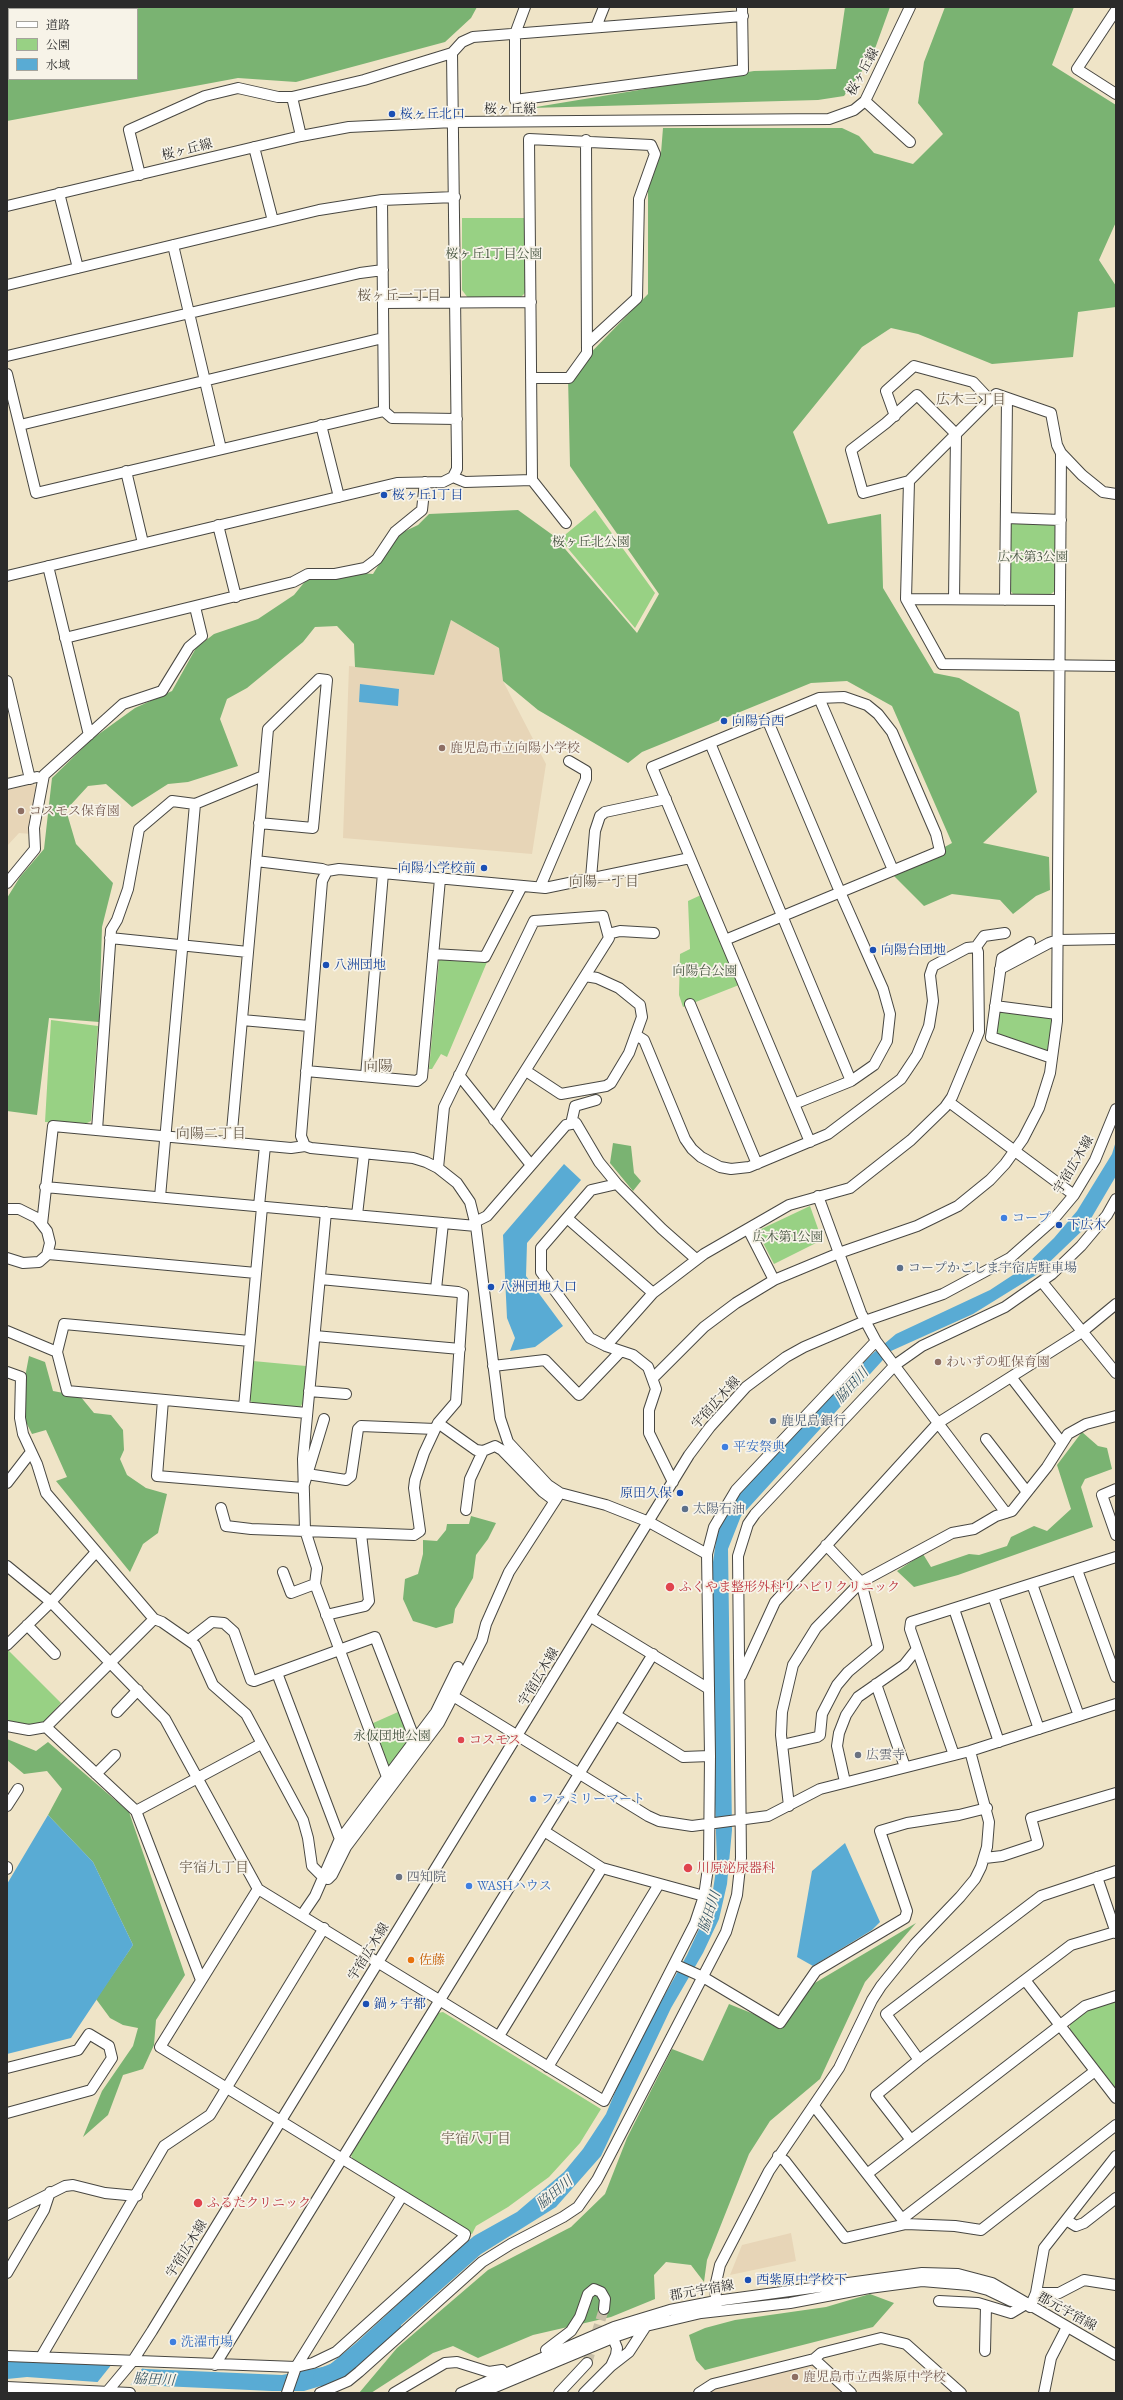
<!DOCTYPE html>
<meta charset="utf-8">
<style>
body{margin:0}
#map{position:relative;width:1123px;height:2400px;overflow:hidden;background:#efe4c7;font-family:"EB Garamond","Noto Serif JP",serif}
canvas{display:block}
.frame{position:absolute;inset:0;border:8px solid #2b2b2b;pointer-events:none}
.legend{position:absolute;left:8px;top:8px;width:130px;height:72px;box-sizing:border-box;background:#f7f3e8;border:1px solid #a5a39c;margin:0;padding:5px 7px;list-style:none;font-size:12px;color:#2b2b2b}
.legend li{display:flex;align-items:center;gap:8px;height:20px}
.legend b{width:20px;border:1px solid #a5a39c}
</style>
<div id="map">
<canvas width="1123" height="2400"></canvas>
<div class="frame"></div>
<ul class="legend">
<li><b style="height:5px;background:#fff"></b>道路</li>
<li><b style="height:11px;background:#98d184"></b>公園</li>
<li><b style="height:11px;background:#59abd4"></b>水域</li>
</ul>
</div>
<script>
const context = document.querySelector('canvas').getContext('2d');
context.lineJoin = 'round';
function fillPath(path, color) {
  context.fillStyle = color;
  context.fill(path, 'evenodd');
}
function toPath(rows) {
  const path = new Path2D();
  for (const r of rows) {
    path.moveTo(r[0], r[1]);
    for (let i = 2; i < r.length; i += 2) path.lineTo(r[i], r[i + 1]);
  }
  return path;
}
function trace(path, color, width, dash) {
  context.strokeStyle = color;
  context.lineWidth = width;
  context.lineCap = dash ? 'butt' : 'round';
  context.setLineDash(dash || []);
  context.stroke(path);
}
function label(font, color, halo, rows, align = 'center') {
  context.font = font + ' "EB Garamond","Noto Serif JP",serif';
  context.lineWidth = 3.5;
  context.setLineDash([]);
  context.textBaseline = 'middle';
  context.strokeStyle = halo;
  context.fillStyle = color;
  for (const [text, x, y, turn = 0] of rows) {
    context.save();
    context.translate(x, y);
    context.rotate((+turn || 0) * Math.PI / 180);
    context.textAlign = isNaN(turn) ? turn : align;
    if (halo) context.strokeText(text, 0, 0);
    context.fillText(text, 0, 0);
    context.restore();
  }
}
fillPath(toPath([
 [451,620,499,648,503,681,546,764,532,854,343,838,349,666,433,675],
 [33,784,38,788,31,834,19,833,7,846,7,790],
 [791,2233,796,2261,730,2275,742,2245],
 [812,2365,817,2367,845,2393,707,2393,718,2387]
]), '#e7d5b7');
fillPath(toPath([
 [462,218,525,218,526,292,520,298,468,298,462,290],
 [595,510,655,593,635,628,560,539],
 [1015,521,1053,521,1057,526,1056,590,1051,594,1013,594,1009,589,1009,525],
 [701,895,739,985,683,1007,679,995,680,954,690,949,688,901],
 [444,958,487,962,447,1057,441,1054,432,1069,429,1069,439,960],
 [1003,1010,1048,1017,1052,1020,1049,1049,1045,1052,999,1035,996,1031,999,1013],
 [51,1020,98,1026,91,1121,85,1124,45,1122],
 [810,1206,822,1240,774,1264,757,1231],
 [253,1361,306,1366,303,1403,300,1407,252,1403,249,1398],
 [7,1649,61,1703,44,1722,29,1725,7,1721],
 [398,1712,409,1735,408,1741,390,1765,387,1766,371,1724],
 [1116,2000,1116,2089,1070,2029,1070,2024,1095,2006],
 [443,2012,601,2109,580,2143,549,2177,508,2207,476,2226,472,2234,353,2160,351,2155,438,2013]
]), '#98d184');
fillPath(toPath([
 [7,7,477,7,471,18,445,42,296,82,238,78,7,121],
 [9,9,137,9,137,79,9,79],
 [845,7,890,7,872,57,844,96,818,100,530,108,754,71,836,69],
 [945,7,1074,7,1052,65,1116,105,1116,222,1099,260,1116,286,1116,307,1078,312,1073,357,992,364,918,334,891,328,862,347,793,432,828,524,881,514,883,588,934,673,959,678,1019,712,1037,792,983,843,1049,857,1050,890,1036,896,1013,914,1000,900,952,894,924,906,893,875,952,843,892,706,847,681,811,683,642,752,628,763,538,710,503,681,499,648,451,620,434,675,355,667,354,644,337,626,315,627,303,642,247,688,227,699,220,719,238,766,188,782,168,784,132,807,106,784,88,786,66,810,76,844,113,883,102,927,99,1022,49,1018,37,1115,7,1111,7,898,20,877,44,849,52,778,92,739,135,708,172,691,196,648,214,634,258,619,294,595,307,579,361,573,373,574,397,535,418,525,429,514,518,510,554,536,637,633,659,594,570,466,568,376,648,294,648,190,661,153,663,128,842,128,859,136,874,153,913,164,943,134,918,103,924,62],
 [613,1143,631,1146,634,1173,641,1181,633,1191,610,1163],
 [29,1356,45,1362,53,1391,80,1396,94,1413,111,1415,123,1430,124,1450,120,1459,127,1475,146,1488,167,1494,158,1533,143,1544,130,1572,56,1481,67,1477,46,1430,32,1434,26,1422,22,1393],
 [1082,1432,1098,1446,1107,1448,1112,1469,1085,1479,1081,1487,1093,1527,958,1575,914,1587,897,1571,923,1554,931,1567,969,1554,979,1555,1007,1546,1011,1537,1034,1526,1047,1531,1071,1509,1057,1465],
 [471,1516,496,1523,488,1539,476,1555,473,1578,455,1609,453,1623,436,1628,413,1621,403,1599,405,1579,418,1574,423,1554,423,1540,437,1541,446,1530,447,1524,469,1524],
 [7,1739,36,1751,48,1742,129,1812,185,1975,156,2020,154,2045,143,2069,123,2075,108,2115,83,2137,102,2091,133,2046,138,2028,123,2025,110,2018,96,1999,133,1945,93,1862,48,1815,62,1789,47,1771,24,1774,7,1760],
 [916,1923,865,1982,820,2079,770,2121,749,2154,707,2260,704,2282,691,2265,666,2262,654,2275,655,2299,611,2317,533,2335,478,2358,453,2346,433,2353,371,2393,359,2393,397,2348,488,2270,571,2227,605,2194,627,2138,672,2049,703,2061,729,2004,776,2023,808,1987],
 [870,2294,894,2303,873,2327,705,2370,696,2360,689,2335,705,2328,735,2320,826,2307]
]), '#7ab372');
fillPath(toPath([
 [360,684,399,689,398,706,359,702],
 [1116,1141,1116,1176,1086,1227,1036,1275,973,1314,891,1351,741,1516,728,1549,732,1830,727,1884,719,1919,703,1953,671,2008,601,2156,556,2207,481,2254,391,2334,324,2385,304,2391,272,2391,139,2385,27,2377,7,2379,7,2361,101,2363,146,2369,282,2375,328,2366,356,2343,448,2258,474,2236,517,2212,564,2172,583,2149,606,2114,628,2061,687,1955,707,1912,713,1890,717,1863,712,1714,712,1569,718,1527,730,1504,810,1417,871,1355,896,1334,990,1290,1022,1269,1054,1238,1077,1211,1112,1154],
 [564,1164,581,1180,527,1243,526,1276,563,1326,535,1347,510,1351,515,1338,507,1318,503,1235],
 [48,1815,93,1862,133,1945,71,2038,7,2054,7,1884],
 [845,1843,880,1922,872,1930,813,1966,797,1957,812,1871]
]), '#59abd4');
fillPath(toPath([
 [112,2364,128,2365,143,2367,129,2387,96,2384]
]), '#efe4c7');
trace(toPath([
 [323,2377,348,2367,392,2329]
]), '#59abd4', 19);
trace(toPath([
 [587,2363,604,2309]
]), '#c8bfa8', 10, [10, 5]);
const minor = toPath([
 [525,7,515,34,515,100,743,70,742,7],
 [1116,10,1077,69,1116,94],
 [596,27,604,7],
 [292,97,301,136],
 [865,101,910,142],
 [254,147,273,221],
 [140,175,129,130,205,96,238,88,278,97,292,97,364,80,452,53],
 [59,193,78,268],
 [382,200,455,197],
 [7,206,301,136,349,127,454,122,829,119,854,110,865,101,910,7],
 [173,245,221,449],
 [7,285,319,210,382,200,384,411,36,493,7,374],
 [383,303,531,302],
 [7,356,360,273,383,270],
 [531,378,569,378,587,353,586,140],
 [384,411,392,418,457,419],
 [895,416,886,391,914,366,973,382,990,400],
 [20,425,383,338],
 [321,425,339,497],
 [126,471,143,543],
 [453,477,465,482,532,480],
 [909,481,863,493,851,450,886,423,917,395,956,434,954,599],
 [1116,494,1103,492,1082,475,1061,453,1057,445,1051,413,996,394,909,481,906,599,942,664,1116,666],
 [1006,518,1061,520],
 [566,523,532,480,529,139,651,145,655,154,639,199,637,298,587,344],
 [218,525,236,597],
 [48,566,89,735],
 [7,576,397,483,443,482,453,477,457,469,457,459,452,53,462,42,473,37,743,16],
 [906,599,1060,600],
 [1005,600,1007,398],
 [65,638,293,582,308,574,335,574,365,568,377,559,395,532,422,510,425,482],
 [7,681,30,779],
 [819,698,893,870],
 [767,719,840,892,883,989,890,1014,887,1041,874,1065,851,1081,794,1104],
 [710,743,851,1081],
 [7,784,37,777],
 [690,858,545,888,339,869,327,871,322,881,301,1136,305,1146,311,1148,413,1158,426,1162,438,1168,457,1183,470,1202,476,1226,500,1418,508,1442,548,1485,560,1493,606,1505,649,1522,707,1554],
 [256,861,322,869,327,871],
 [591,878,595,831,600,816,605,812,666,799],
 [7,883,35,849,34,828,44,775,123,704,162,691,189,647,202,636,195,607],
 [540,887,586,779,586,771,569,761],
 [608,934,620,931,654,933],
 [110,938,248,952],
 [725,940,940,851,936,834,892,732,878,714,867,705,844,697,819,698,652,767,810,1142],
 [1030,942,1002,958,991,1037,1052,1058],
 [976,947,984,936,1005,933],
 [433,954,485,957,522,886],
 [1000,969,1049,943,1058,940,1116,939],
 [690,1004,757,1164],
 [995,1006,1057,1014],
 [242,1020,309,1026],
 [306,1071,417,1081,422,1077,440,879],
 [526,1071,561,1094,606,1086,611,1083,629,1053,642,1017,640,1005,619,988,597,978,585,976],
 [459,1075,531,1165],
 [366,1076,383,873],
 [949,1102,1074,1195],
 [571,1124,575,1106,596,1100],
 [97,1130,111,930,117,920,128,889,139,829,172,801,195,804,263,776],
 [231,1142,268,729,319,679,327,680,313,828,259,823],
 [438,1168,444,1107,534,921,603,916,609,938,494,1120],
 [45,1187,476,1226],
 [818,1196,861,1313,876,1341,1006,1513],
 [160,1197,195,804],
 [259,1206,265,1146],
 [7,1209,19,1209,37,1218,47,1231,50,1243,47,1255,39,1262,23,1263,7,1258],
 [326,1212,303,1459,305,1530,317,1568,315,1584,387,1777],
 [357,1215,364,1154],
 [567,1218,653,1293],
 [475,1222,487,1216,566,1125,576,1123,599,1162,617,1184],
 [42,1224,53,1126,291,1148,305,1146],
 [748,1229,774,1280],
 [48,1254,256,1273],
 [1042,1282,1116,1373],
 [436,1289,443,1223],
 [7,1331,57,1352],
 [315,1336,460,1349],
 [250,1341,64,1324,57,1352,67,1391,307,1413],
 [606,1346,653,1293,704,1254,789,1205,850,1188,911,1140,945,1107,952,1097,979,1032,978,952,976,947,967,948,933,966,930,975,933,1001,929,1026,917,1055,901,1079,828,1134,749,1167,731,1169,720,1167,701,1157,692,1149,685,1139,644,1040,636,1035],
 [493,1366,545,1360,579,1395,621,1351],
 [7,1372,21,1377,20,1418,23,1434,37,1464,46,1493,154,1619,162,1622,195,1645,213,1685,246,1714,303,1820,308,1838,312,1866,323,1877,328,1879,332,1875,346,1847,439,1723,482,1640,486,1624,509,1572,560,1493],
 [1011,1377,1062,1443],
 [653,1378,704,1327,736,1303,774,1280,839,1253,917,1226,958,1206,990,1180,1005,1164,1023,1139,1039,1108,1050,1073,1057,1021,1061,453],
 [309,1391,346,1394],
 [163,1400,157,1476,303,1488,324,1419],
 [244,1407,262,1207],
 [438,1423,476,1450,483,1451,495,1446,502,1450,543,1492,555,1501],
 [986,1439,1027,1492],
 [307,1474,346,1480,351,1476,358,1429,361,1426,435,1429],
 [673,1482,649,1433,649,1410,656,1389,648,1367,633,1355,606,1346,590,1338,541,1272,541,1248,591,1190,617,1184,662,1229,696,1259],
 [7,1483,31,1452],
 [1116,1489,1102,1495,1116,1535],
 [221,1508,226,1526,251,1529,414,1535,420,1531,414,1488,415,1480,424,1453,438,1423,456,1402,463,1294,458,1292,320,1279],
 [466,1510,470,1479,483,1451],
 [7,1566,51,1602,165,1719,258,1889,604,2101,695,1923,704,1896,709,1861,710,1756],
 [1077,1570,1116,1677],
 [283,1572,291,1593,315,1584],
 [1032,1584,1079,1716],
 [993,1596,1039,1729],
 [954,1609,999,1742],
 [326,1615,365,1606,369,1601,361,1534],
 [591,1617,709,1689],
 [27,1625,55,1654],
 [189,1640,212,1622,224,1623,234,1632,251,1680,254,1681,375,1637,415,1740],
 [7,1645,51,1602,96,1552],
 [277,1673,340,1839],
 [741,1676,775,1602,938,1423,1082,1332,1116,1304],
 [876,1684,905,1767],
 [453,1696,648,1816,659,1821,692,1826,768,1816,820,1789,970,1751,1116,1704],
 [117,1712,138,1690],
 [616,1715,683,1757,710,1756,707,1554,714,1527,736,1490,876,1341],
 [7,1726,29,1730,46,1727,136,1811,201,1980],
 [46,1727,154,1619],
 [782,1745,817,1737,820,1735,822,1714,837,1685,848,1672,878,1647,861,1582,826,1545],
 [954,1755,910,1629,911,1622,1116,1557],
 [96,1774,115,1755],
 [845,1782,837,1746,839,1733,846,1715,858,1697,904,1665,916,1650],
 [7,1806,18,1789],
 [789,1806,781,1735,782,1712,793,1665,816,1628,861,1582,952,1533,974,1529,996,1516,1012,1511,1047,1467,1068,1434,1086,1424,1116,1416],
 [136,1811,261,1744],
 [544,1831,602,1868,704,1896],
 [985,1858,1002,1856,1038,1844,1031,1818,1116,1793],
 [7,1867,7,1869],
 [1097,1877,1116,1933],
 [302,1915,315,1896,339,1841,436,1712,458,1667],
 [674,1964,703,1977,780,2023,816,1971,905,1918,907,1911,880,1831,907,1823,959,1815,987,1808],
 [1025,1980,1116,2098],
 [499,2036,602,1868],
 [919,2060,886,2014,1041,1896,1116,1871],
 [548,2067,659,1884],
 [7,2068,78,2050,89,2034,109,2046,112,2058,91,2090,7,2113],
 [814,2106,906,2224],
 [911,2140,876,2095,919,2060,1071,1945,1115,1932],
 [778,2156,785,2161,845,2238,906,2224,955,2226,981,2230,1116,2125],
 [867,2174,1085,2006,1116,1996],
 [7,2215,65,2186,73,2185,105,2193,137,2196],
 [902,2219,1095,2071],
 [1066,2220,1116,2156],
 [7,2273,44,2210,50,2192],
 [1036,2293,1059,2293,1084,2280,1116,2285],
 [939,2301,978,2303,1011,2313,1026,2304],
 [1030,2307,1036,2293,1044,2248,1066,2220,1076,2226,1084,2223,1116,2198],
 [717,2311,715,2287,720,2265,769,2171,839,2068,872,2000,881,1986,915,1944,960,1897,975,1879,981,1867,987,1847,989,1822,970,1751],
 [546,2350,571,2331,580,2317,588,2294,594,2289,601,2292,605,2299,604,2309],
 [985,2351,986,2306],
 [7,2356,296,2367,313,2363,336,2352,464,2237,465,2234,160,2047,258,1889],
 [41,2357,164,2146,210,2115,324,1928],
 [814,2359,851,2393],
 [215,2365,653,1654],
 [611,2366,616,2355,617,2348,613,2338],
 [7,2387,130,2393],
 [106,2393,132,2362,152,2331,689,1455,710,1427,746,1387,786,1357,804,1347,865,1321,943,1294,1010,1258,1053,1220,1074,1195,1095,1160,1116,1109],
 [287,2393,296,2367,402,2196],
 [320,2393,348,2381,359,2372,482,2262,511,2244,563,2217,578,2207,597,2180,726,1932,737,1895,741,1858,738,1556,748,1524,755,1514,895,1365,922,1346,1005,1307,1052,1274,1081,1246,1107,1215,1116,1199],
 [394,2393,445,2363,457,2362,489,2372,502,2370],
 [461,2393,614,2327,670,2310,716,2301,922,2273,958,2274,992,2283,1116,2355],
 [481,2393,620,2335,646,2326,701,2313,790,2303,869,2288,922,2281,969,2285,988,2290,1011,2301,1024,2304],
 [559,2393,587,2363],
 [584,2393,611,2366,629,2352,646,2326],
 [699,2393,713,2384,814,2359,821,2353,881,2338,906,2344,961,2393],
 [1044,2393,1051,2358,1067,2327]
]);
trace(minor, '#484742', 12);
trace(minor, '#fff', 10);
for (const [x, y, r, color] of [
 [392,114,4,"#1a4fb4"],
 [384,495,4,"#1a4fb4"],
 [724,721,4,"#1a4fb4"],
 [442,748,4,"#8d6e63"],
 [21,811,4,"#8d6e63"],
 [484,868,4,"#1a4fb4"],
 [873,950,4,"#1a4fb4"],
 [326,965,4,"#1a4fb4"],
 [1004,1218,4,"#3f7fe0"],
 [1059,1225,4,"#1a4fb4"],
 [900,1268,4,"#5c6f8a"],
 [491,1287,4,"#1a4fb4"],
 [938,1362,4,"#8d6e63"],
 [773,1421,4,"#5c6f8a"],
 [725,1447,4,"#3f7fe0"],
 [680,1493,4,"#1a4fb4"],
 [685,1509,4,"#5c6f8a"],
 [670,1587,5,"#e0444e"],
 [461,1740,4,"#e0444e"],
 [858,1755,4,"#6b7280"],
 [533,1799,4,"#3f7fe0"],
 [688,1868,5,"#e0444e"],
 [399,1877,4,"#6b7280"],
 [469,1886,4,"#3f7fe0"],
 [411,1960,4,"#e8710a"],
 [366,2004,4,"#1a4fb4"],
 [198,2203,5,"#e0444e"],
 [748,2280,4,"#1a4fb4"],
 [173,2342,4,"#3f7fe0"],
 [795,2377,4,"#8d6e63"]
]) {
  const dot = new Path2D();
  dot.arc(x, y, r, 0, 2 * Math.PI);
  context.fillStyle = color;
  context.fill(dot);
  trace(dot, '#f7f3e8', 1.5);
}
label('13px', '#2b2b2b', '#f7f3e8', [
 ["桜ヶ丘線",863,72,-61],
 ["桜ヶ丘線",510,109],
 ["桜ヶ丘線",187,150,-14],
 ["宇宿広木線",1074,1165,-59],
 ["宇宿広木線",716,1403,-48],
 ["宇宿広木線",539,1677,-59],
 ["宇宿広木線",369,1952,-58],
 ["宇宿広木線",187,2249,-58],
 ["郡元宇宿線",702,2291,-10],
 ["郡元宇宿線",1067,2312,29]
]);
label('13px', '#164399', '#f7f3e8', [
 ["桜ヶ丘北口",400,114],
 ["桜ヶ丘1丁目",392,495],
 ["向陽台西",732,721],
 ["向陽小学校前",476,868,"right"],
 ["向陽台団地",881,950],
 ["八洲団地",334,965],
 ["下広木",1067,1225],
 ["八洲団地入口",499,1287],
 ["原田久保",672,1493,"right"],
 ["鍋ヶ宇都",374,2004],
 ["西紫原中学校下",756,2280]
], 'left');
label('13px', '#465441', '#f7f3e8', [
 ["桜ヶ丘1丁目公園",494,254],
 ["桜ヶ丘北公園",591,542],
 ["広木第3公園",1033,557],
 ["向陽台公園",705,971],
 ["広木第1公園",788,1237],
 ["永仮団地公園",392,1736]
]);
label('13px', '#785e54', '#f7f3e8', [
 ["鹿児島市立向陽小学校",450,748],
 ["コスモス保育園",29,811],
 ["わいずの虹保育園",946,1362],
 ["鹿児島市立西紫原中学校",803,2377]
], 'left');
label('13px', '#366cbe', '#f7f3e8', [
 ["コープ",1012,1218],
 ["平安祭典",733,1447],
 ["ファミリーマート",541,1799],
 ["WASHハウス",477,1886],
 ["洗濯市場",181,2342]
], 'left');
label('13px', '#4e5e75', '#f7f3e8', [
 ["コープかごしま宇宿店駐車場",908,1268],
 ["鹿児島銀行",781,1421],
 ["太陽石油",693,1509]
], 'left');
label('13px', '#be3a42', '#f7f3e8', [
 ["ふくやま整形外科リハビリクリニック",679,1587],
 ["コスモス",469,1740],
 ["川原泌尿器科",697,1868],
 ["ふるたクリニック",207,2203]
], 'left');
label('13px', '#5b616d', '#f7f3e8', [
 ["広雲寺",866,1755],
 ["四知院",407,1877]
], 'left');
label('13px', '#c56008', '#f7f3e8', [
 ["佐藤",419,1960]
], 'left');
label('14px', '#685b4b', '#f7f3e8', [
 ["桜ヶ丘一丁目",399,296],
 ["広木三丁目",971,400],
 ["向陽一丁目",604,882],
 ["向陽二丁目",211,1134],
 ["宇宿九丁目",214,1868],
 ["宇宿八丁目",476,2139]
]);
label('italic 14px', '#3b5866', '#f7f3e8', [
 ["脇田川",852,1386,-47],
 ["脇田川",710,1912,-72],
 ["脇田川",555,2193,-40],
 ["脇田川",154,2380,3]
]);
label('15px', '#685b4b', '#f7f3e8', [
 ["向陽",378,1067]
]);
</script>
